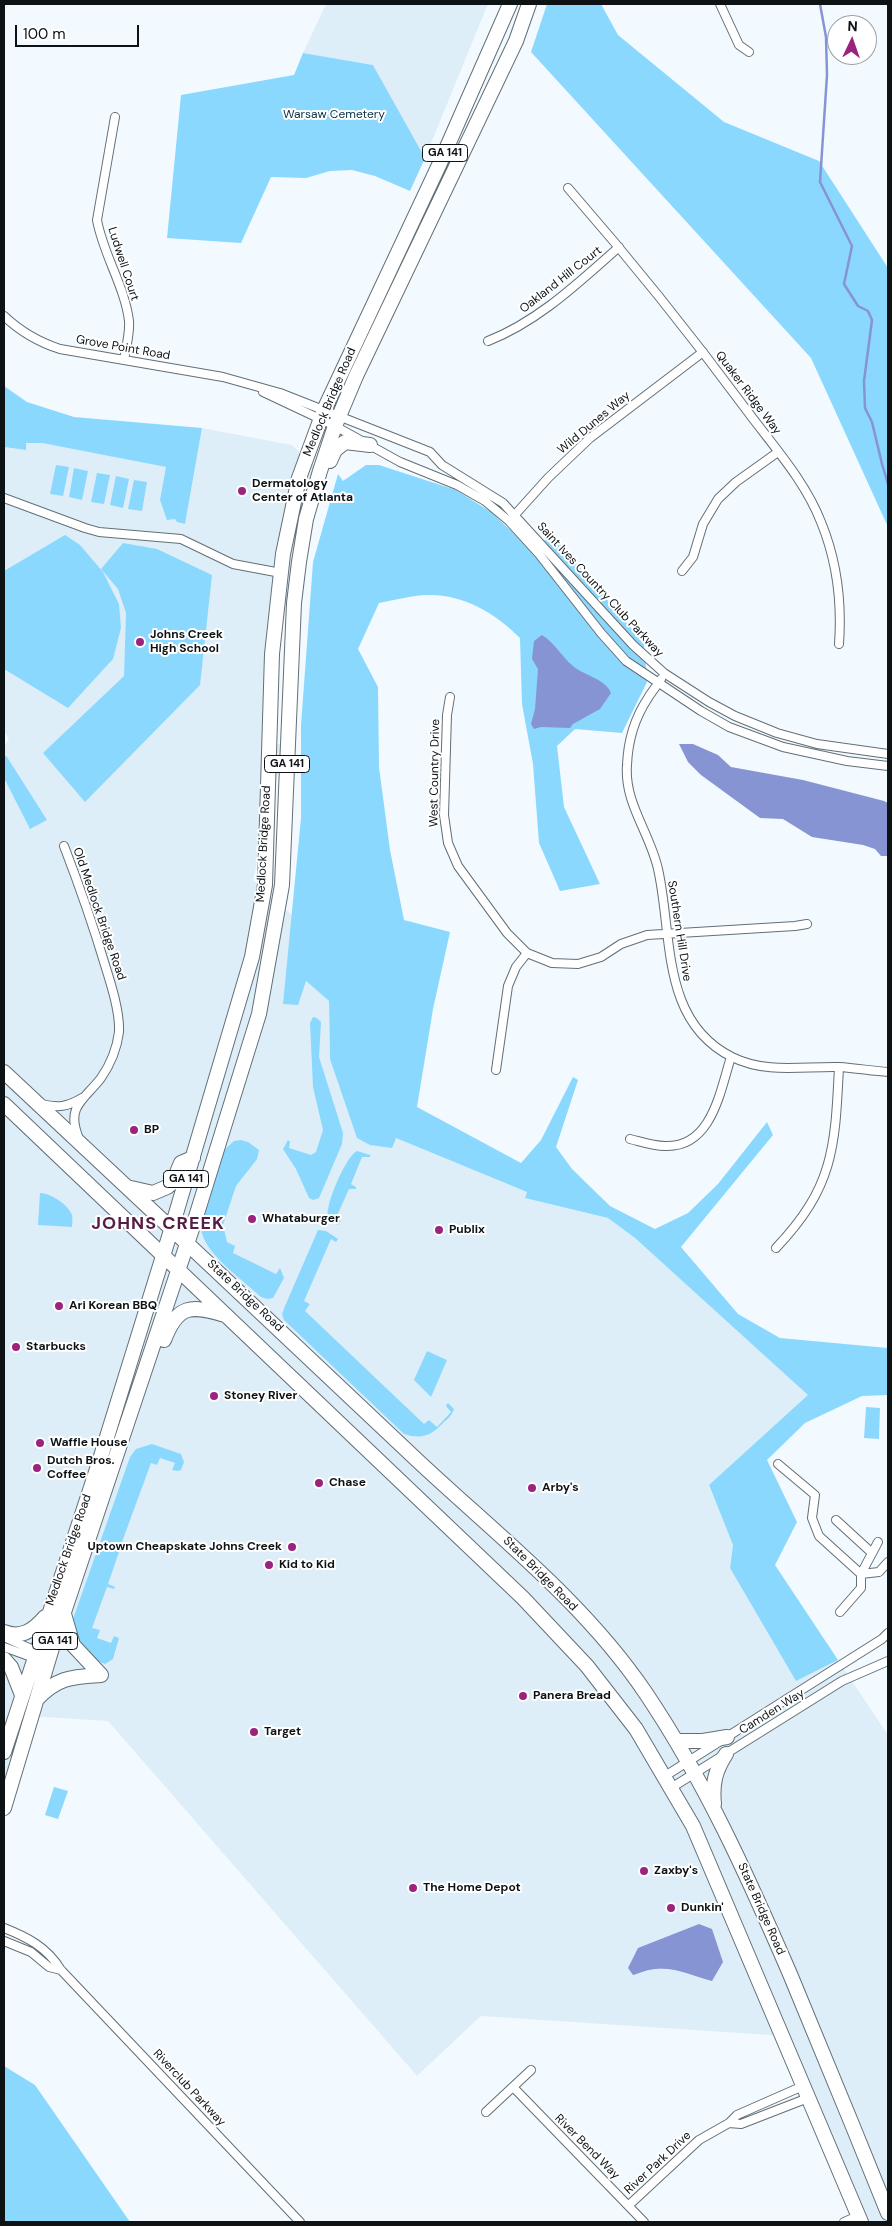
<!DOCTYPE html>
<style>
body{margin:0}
#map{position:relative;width:892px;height:2226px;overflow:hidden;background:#f2faff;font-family:"DM Sans",sans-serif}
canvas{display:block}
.frame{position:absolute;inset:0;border:5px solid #0d1215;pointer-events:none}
.north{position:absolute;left:827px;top:15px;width:50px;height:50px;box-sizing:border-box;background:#fff;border:1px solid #9ea0a1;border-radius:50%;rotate:3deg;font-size:14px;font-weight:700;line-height:20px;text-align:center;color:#0d1215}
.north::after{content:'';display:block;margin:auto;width:18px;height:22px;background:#9b237d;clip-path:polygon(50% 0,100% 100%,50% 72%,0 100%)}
.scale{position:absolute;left:15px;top:25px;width:124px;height:22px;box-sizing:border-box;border:2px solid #0d1215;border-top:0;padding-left:6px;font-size:15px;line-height:18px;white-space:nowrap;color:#0d1215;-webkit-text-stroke:4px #fff;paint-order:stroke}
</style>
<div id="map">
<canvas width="892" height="2226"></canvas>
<div class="frame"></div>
<div class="north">N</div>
<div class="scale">100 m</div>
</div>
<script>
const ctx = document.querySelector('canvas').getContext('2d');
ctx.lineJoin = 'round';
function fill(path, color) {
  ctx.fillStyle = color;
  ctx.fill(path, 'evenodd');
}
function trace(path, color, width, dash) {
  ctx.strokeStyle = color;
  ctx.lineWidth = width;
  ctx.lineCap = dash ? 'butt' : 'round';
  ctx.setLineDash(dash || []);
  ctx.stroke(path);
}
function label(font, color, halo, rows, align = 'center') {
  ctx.font = font + ' "DM Sans",sans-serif';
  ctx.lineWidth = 4;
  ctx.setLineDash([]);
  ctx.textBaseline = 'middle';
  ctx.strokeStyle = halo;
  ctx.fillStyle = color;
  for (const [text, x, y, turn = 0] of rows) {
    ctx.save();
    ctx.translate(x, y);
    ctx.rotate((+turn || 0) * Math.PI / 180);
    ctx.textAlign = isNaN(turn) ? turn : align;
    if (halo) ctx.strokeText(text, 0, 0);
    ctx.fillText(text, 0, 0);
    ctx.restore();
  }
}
fill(new Path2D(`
 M326,4H488L425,158L373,65L303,53Z
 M202,428L292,445L318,469L295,538L293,572L282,569L268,746L285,743L253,880L293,916L284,1004L306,981L329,1001L330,1059L396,1138L527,1192L525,1198L608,1218L635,1238L809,1395L709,1486L733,1545L730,1568L797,1680L838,1660L888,1735V2222H864L785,2036L481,2016L417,2076L108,1721L27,1716L4,1805V778L30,828L47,820L4,755V746L9,739L4,731V447L25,450L26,443H42L167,467L175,519L185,524Z`), '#deeef8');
fill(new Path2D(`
 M547,4H601L618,35L724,122L819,161L888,268V527L811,358L531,52Z
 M303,53L373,65L425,158L410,191L375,176L352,170L330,171L306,178L271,177L241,243L167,238L181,95L294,75Z
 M4,386L27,402L74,417L202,428L185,524L177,522L175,519L167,520L160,500L166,467L42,443H26V450L4,447Z
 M56,465L69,467L63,496L50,494Z
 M366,465H379L456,490L491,512L524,543L556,539L644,643L647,682L622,733L575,729L557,746L564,807L600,884L560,891L539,843L533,764L522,704L520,638C495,613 465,595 429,595C413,595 395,600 379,603L358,649L378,687L379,767L390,850L404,920L450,932L433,1009L417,1107L521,1163L541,1140L573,1077L578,1080L556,1147L572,1169L610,1206L655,1229L688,1213L718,1184L767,1122L773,1135L681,1247L738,1314L780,1338L888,1348V1395L862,1396L805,1423L767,1460L797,1522L775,1565L838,1660L796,1681L730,1568L733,1545L709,1485L808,1395L635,1238L608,1218L525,1198L527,1192L396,1138L392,1148L370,1145L357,1138L330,1059L329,1001L306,981L298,1005L283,1004L301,818V725L313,562L338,474L343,481Z
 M74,468L88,471L82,500L69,497Z
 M97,473L110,475L104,504L91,502Z
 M116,476L129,479L123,508L110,505Z
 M134,480L147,482L142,511L128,509Z
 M65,535L80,545L103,572L119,604L121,628L113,659L68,708L4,669V571Z
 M123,543L157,549L212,575L200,685L85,802L43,753L124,676L126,613L118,589L101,569Z
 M4,755L7,757L47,820L30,829L4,778Z
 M313,1017L317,1018L321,1022L319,1057L343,1133L342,1144L319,1198L313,1200L309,1198L296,1169L283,1149L288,1140L290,1142L289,1148L311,1155L316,1152L323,1130L313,1087L310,1023Z
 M241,1140L248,1142L259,1150L257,1159L236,1186L223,1225L227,1242L235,1246L233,1253L276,1274L280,1268L284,1278L273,1298L267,1299L261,1297C243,1280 203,1253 201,1228L224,1150L234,1141Z
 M357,1151L370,1155V1157H362L351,1184L356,1187V1189H349L336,1218L341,1221L338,1225L328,1218C324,1207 346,1156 357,1151Z
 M40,1193C50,1193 68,1204 72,1215C73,1218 72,1224 72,1227L38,1225Z
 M318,1230L326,1231L338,1239L336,1242L331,1239L304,1301L310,1304L305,1311L424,1424L429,1420L437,1427L451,1412L446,1406L447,1404L448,1403L454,1409C452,1415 449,1418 444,1422C432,1435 422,1440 404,1434L284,1320L282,1314L285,1306Z
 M427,1351L447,1360L431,1397L414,1380Z
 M866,1407L880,1408L879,1439L864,1438Z
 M152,1444L181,1454L184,1462L181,1470L178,1471L172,1470L175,1463L160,1458L157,1465L151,1463L122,1542L130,1545L128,1548L121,1546L108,1584L115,1587L114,1589L107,1587L92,1628L100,1630L97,1638L111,1643L114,1636L119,1638L113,1659L105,1664L97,1661L75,1641L73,1619L130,1457L136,1449Z
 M54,1787L68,1791L58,1819L45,1815Z
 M4,2066L35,2085L130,2222H4Z`), '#8bd8fe');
fill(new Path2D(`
 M542,635C555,643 562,657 573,666C583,675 606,679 611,693L600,709L573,724L570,728L541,727L534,729L531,724L535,709L538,669L532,659L534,641Z
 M679,744H693L718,755L731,767L803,780L884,801L888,803V856H881L875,849L863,845L812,837L783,819L760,818L701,775L688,762Z
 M699,1924L712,1929L723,1962L712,1981C693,1976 676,1967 656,1969C649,1969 640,1973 633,1975L628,1968L638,1948Z`), '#8794d4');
trace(new Path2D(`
 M820,4L826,37L827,75L820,182L852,246L844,284L858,306L868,311L872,320L864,381L865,408L872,422L882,464L888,484`), '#8794d4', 2.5);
const street = new Path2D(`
 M720,4L739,45L749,52
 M115,117L97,220C103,254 125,287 129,321C130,334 126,347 124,360
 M568,188C631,260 691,335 748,412C774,447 805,481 821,522C837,561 842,602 839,644
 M4,316C21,332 38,342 60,349L223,377L280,393L430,452L442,465L503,503L633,645L664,673L709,702L735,716L777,733L817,744L888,754
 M488,341C539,321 579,282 619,247
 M263,392L335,426L400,462L457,485L485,501L509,521L539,554L601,633L626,661L701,711L729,727L783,747L847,761L888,766
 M4,498L85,528L99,532L181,539L233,564L281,573
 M512,518L548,478L590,438L703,352
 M682,571L693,557L703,524L718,499L736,482L778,452
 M661,679C657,686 652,691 648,698C634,719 628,740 627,765C624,803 650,833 658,869C673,935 660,1021 732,1057C766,1074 803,1066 839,1067C856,1068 872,1071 888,1072
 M450,697L447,715L444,815L448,843L458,866L507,933L527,953L552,963L578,964L601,957L621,944L647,935L795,926L807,924
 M64,846C79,885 93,925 105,965C111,984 120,1012 119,1032C117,1048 110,1065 101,1078C85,1099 66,1106 78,1136
 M496,1070L508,986L516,967L527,953
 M41,1104C58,1108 67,1107 82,1098
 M630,1139C642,1142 653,1146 665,1146C712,1148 720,1091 731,1057
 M776,1248C834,1187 835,1147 839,1067
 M778,1464L815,1495L812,1518L819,1536L861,1574L879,1572L888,1562
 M836,1520L872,1553
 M840,1612L861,1588V1574L878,1542
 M4,1637L38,1652
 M4,1647L37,1659
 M665,1776L882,1639L888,1633
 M671,1788L842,1681L888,1661
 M4,1928C27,1937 47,1947 61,1970L300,2222
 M4,1941L31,1952L49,1967L61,1970
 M513,2087L644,2222
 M486,2112L531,2070
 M729,2123L741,2124L808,2098
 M629,2205L699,2140L729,2123L737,2115L803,2086
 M844,2222L858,2216`);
const highway = new Path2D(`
 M330,461L335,450L345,442L370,445
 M4,1072C143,1201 280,1331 418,1461C497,1535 584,1602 645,1692C705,1781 748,1877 790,1974C823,2054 856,2133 888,2213
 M4,1104L523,1598L587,1666L636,1729L693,1826L861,2222
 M131,1188L153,1193L167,1187L173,1182L181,1163L193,1158
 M164,1340C178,1304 191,1305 225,1315
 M64,1614L73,1645L101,1675
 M4,1632C21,1639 34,1630 45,1617
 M4,1659L11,1667L22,1695
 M37,1699C58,1677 72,1677 101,1675
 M677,1741H703L727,1737
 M4,1752L98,1466L172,1227L252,957L265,885L272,654L283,554L299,478L324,410L440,163L510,4
 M714,1804C712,1784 715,1771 726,1754
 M4,1808L52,1648L195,1220L259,1014L282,885L294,603L299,562L306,519L320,471L335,426L356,376L516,41L529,4`);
trace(street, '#626f76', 10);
trace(highway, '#626f76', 16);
trace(street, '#fff', 8);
trace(highway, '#fff', 14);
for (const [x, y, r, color] of [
 [242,491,5,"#9b237d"],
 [140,642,5,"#9b237d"],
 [134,1130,5,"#9b237d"],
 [252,1219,5,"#9b237d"],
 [439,1230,5,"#9b237d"],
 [59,1306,5,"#9b237d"],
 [16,1347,5,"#9b237d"],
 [214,1396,5,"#9b237d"],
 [40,1443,5,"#9b237d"],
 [37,1468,5,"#9b237d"],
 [319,1483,5,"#9b237d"],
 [532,1488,5,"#9b237d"],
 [292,1547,5,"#9b237d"],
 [269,1565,5,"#9b237d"],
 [523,1696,5,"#9b237d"],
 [254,1732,5,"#9b237d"],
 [644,1871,5,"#9b237d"],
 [413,1888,5,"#9b237d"],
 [671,1908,5,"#9b237d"]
]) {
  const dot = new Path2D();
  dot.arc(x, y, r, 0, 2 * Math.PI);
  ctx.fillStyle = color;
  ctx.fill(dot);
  trace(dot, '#fff', 2);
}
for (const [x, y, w] of [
 [445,153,45],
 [287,764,45],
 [186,1179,45],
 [55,1641,45]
]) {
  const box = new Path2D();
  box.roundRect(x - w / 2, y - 8.5, w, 17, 4);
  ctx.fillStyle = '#fff';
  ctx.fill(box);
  trace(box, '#0d1215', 1);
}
label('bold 11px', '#0d1215', null, [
 ["GA 141",445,153],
 ["GA 141",287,764],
 ["GA 141",186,1179],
 ["GA 141",55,1641]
]);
label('12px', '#0a3040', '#fff', [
 ["Warsaw Cemetery",334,115]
]);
label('12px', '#0d1215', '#fff', [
 ["Ludwell Court",123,264,72],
 ["Oakland Hill Court",561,280,-38],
 ["Grove Point Road",123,348,10],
 ["Quaker Ridge Way",748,393,53],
 ["Medlock Bridge Road",330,402,-67],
 ["Wild Dunes Way",594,423,-40],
 ["Saint Ives Country Club Parkway",600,590,47],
 ["West Country Drive",435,773,-89],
 ["Medlock Bridge Road",264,844,-87],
 ["Old Medlock Bridge Road",99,914,71],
 ["Southern Hill Drive",679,931,81],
 ["State Bridge Road",245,1296,43],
 ["Medlock Bridge Road",69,1550,-71],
 ["State Bridge Road",540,1574,45],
 ["Camden Way",772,1712,-32],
 ["State Bridge Road",761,1909,66],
 ["Riverclub Parkway",189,2088,47],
 ["River Bend Way",587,2147,45],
 ["River Park Drive",658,2163,-43]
]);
label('bold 12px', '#0d1215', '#fff', [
 ["Dermatology",252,484],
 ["Center of Atlanta",252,498],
 ["Johns Creek",150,635],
 ["High School",150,649],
 ["BP",144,1130],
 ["Whataburger",262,1219],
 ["Publix",449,1230],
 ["Ari Korean BBQ",69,1306],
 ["Starbucks",26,1347],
 ["Stoney River",224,1396],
 ["Waffle House",50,1443],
 ["Dutch Bros.",47,1461],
 ["Coffee",47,1475],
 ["Chase",329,1483],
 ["Arby's",542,1488],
 ["Uptown Cheapskate Johns Creek",282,1547,"right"],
 ["Kid to Kid",279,1565],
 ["Panera Bread",533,1696],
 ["Target",264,1732],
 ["Zaxby's",654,1871],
 ["The Home Depot",423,1888],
 ["Dunkin'",681,1908]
], 'left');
ctx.letterSpacing = '1px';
label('bold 18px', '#551c45', '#fff', [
 ["JOHNS CREEK",158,1224]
]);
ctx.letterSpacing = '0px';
</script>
